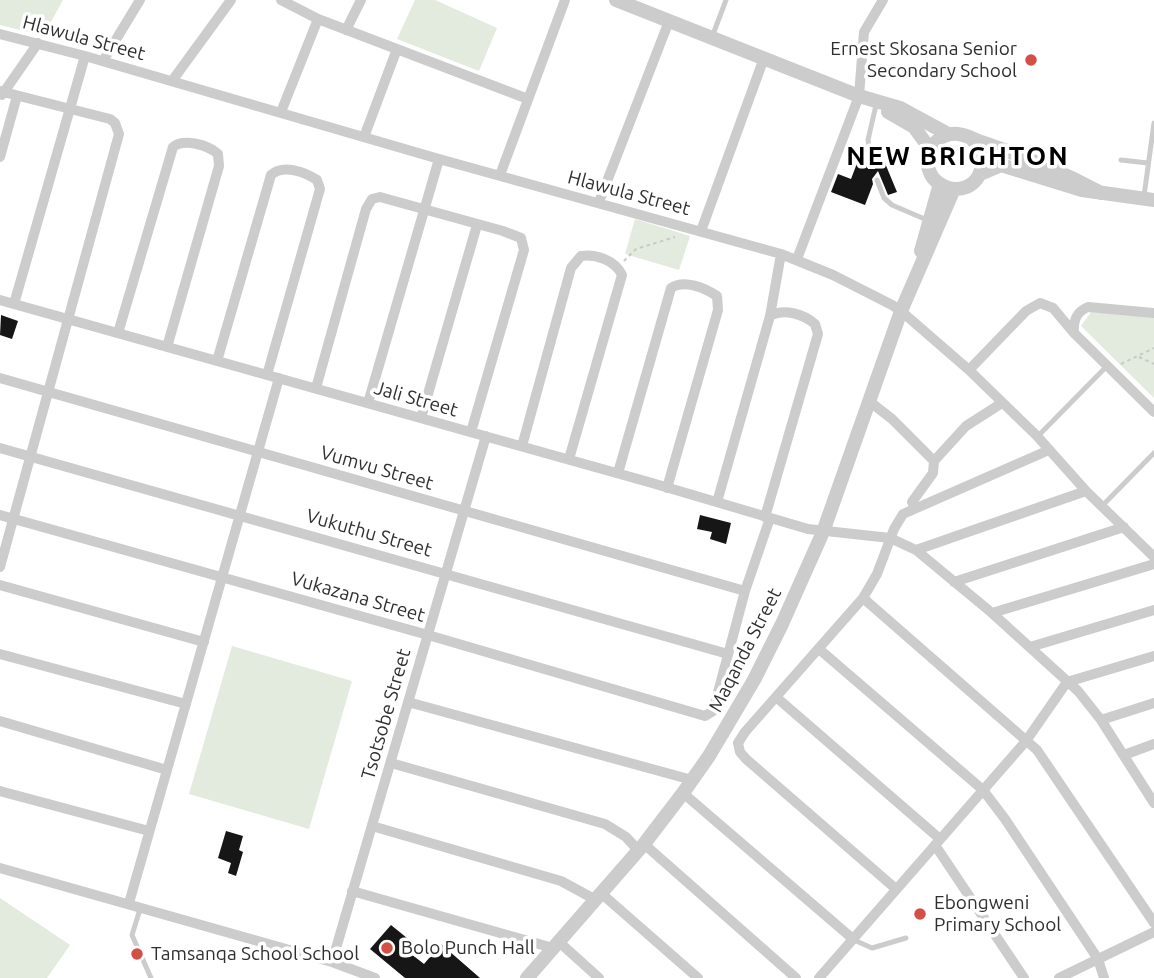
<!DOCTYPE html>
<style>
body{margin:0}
canvas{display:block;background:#fff}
</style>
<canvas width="1154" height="978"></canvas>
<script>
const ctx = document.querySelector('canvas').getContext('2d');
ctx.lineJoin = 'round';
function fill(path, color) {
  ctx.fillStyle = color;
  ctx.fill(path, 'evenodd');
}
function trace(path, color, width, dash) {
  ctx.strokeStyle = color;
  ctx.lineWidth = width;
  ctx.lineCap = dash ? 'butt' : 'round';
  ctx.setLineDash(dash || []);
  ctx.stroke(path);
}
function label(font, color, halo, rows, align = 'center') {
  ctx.font = font + ' Ubuntu,sans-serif';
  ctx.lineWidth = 7;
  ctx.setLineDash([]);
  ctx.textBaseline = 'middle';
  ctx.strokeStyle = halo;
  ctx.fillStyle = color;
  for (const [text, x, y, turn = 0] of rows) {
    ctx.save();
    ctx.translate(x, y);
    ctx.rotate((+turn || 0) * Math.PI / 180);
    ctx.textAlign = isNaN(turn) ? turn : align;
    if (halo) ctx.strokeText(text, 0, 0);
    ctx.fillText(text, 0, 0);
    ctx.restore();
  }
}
fill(new Path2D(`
 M0,0H63L43,36L0,25Z
 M415,0H435L497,28L479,71L397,39Z
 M635,219L690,236L679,270L625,254Z
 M1091,312L1154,317V398L1081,326Z
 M232,646L352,681L309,829L189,794Z
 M0,898L70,945L47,978H0Z`), '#e3eade');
fill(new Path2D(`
 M880,151L897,192L888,195L878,171L872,179L873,184L865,205L831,192L838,174L851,179L859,158H865L868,169H875V153Z
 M1,315L18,321L12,339L0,335Z
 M700,515L731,523L726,544L710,539L712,532L697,529Z
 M226,831L243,836L239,850L243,852L236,876L228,873L231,863L218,858Z
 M391,925L407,938L401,946L424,964L441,944L480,978H405L370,949Z`), '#161616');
trace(new Path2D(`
 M624,261L636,249L675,237
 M1139,357L1154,364
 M1121,364L1154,348`), '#c9c9c9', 2, [3.5, 3.5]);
trace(new Path2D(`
 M712,37L726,0
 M1121,160L1148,163
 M871,165L868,140L876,105
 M877,180L884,198L892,205L927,220
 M1144,196L1154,123
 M1038,436L1107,366
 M1103,505L1154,453
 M141,906L132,935L151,978
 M854,940L872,948L906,938`), '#ccc', 5);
trace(new Path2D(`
 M281,0L318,19L528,99
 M346,30L361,0
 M0,34L85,56L439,159L781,254L833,275L892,305L901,311L969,370L1037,436L1086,491L1154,557
 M103,61L140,0
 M172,81L231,0
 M0,91L110,119L115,123L119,134L0,567
 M2,95L38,43
 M281,112L318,19
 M364,137L397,49
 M0,157L17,96
 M500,175L565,0
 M599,202L669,21
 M701,231L764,58
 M797,259L859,96L864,32L883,0
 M0,300L652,483L808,529L890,538L916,550L992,613L1078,691L1101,720L1154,803
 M14,304L85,56
 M118,333L173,147C184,138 208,145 218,154L219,166L167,347
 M1074,333C1073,321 1076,312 1088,307L1154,313
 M217,361L271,175C283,164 305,172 317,180L320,189L267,375
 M969,370L1026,311L1040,303L1053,308L1074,333L1154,412
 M0,378L745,591
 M316,388L366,209L372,199L380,197L503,231L521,238L524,250L471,432
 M869,401L892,419L934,461L933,473L912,502L914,507
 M368,403L439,159
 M421,418L477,225
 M522,446L571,268L581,256C596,254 615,260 622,275L569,459
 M0,448L728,654
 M934,461L966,426L1002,403
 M618,473L671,288C684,279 705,288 717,296L718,310L667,488
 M717,502L770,316L781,254
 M0,515L428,635L705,716L713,711L745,591L770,518
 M765,517L818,334L815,324C803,314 784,308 770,316
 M916,550L1086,491
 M954,582L1124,527
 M0,585L204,642
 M863,598L1037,750L1154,923
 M992,613L1154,564
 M1030,647L1154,610
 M819,649L983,790L1005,819L1098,959L1104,978
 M0,654L186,704
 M776,697L940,839
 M408,702L692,780
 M1101,720L1154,703
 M0,721L167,770
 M1124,755L1154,744
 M391,763L605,824L626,837L638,850
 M0,791L149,831
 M683,793L853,939
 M372,826L561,881L596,900
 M644,844L796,978
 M935,845L1024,978
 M0,868L332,962L375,978
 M896,889L746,759L740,752L738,743L745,732L863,598L877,574L894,529L903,514L1049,450
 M352,891L553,948
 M602,894L698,978
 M129,903L279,378
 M559,942L599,978
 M332,962L486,436
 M819,978L1026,741L1067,682L1154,656
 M1059,978L1154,932`), '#ccc', 10);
trace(new Path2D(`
 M616,0L859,96L900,108L948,134
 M888,112L914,127L930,149
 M971,138C995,160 977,198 946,187C915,176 927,131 958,134C967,135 975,140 984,143C1024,156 1064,173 1101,193
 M980,174L1001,165L1082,190L1154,200
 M921,251L940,184
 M527,978L644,844L683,793L709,756L754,680L782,624L823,532L901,311L954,189`), '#ccc', 14);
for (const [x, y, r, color] of [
 [1031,60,7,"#d25045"],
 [920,914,7,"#d25045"],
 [387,948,7,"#d25045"],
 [137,954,7,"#d25045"]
]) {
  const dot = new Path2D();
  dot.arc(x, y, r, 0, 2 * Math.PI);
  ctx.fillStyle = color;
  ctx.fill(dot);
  trace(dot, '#fff', 2.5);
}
label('19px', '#2f2f2f', '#fff', [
 ["Hlawula Street",84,38,15],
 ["Hlawula Street",629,193,15],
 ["Jali Street",416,399,16],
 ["Vumvu Street",377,468,16],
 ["Vukuthu Street",369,533,16],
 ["Vukazana Street",358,597,16],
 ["Maqanda Street",745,650,-63],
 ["Tsotsobe Street",386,714,-74]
]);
label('19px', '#2f2f2f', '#fff', [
 ["Ernest Skosana Senior",1017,49,"right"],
 ["Secondary School",1017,71,"right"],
 ["Ebongweni",934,903],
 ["Primary School",934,925],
 ["Bolo Punch Hall",401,948],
 ["Tamsanqa School School",151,954]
], 'left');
ctx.letterSpacing = '2px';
label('bold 26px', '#000', '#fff', [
 ["NEW BRIGHTON",958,156]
]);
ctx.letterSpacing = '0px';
</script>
